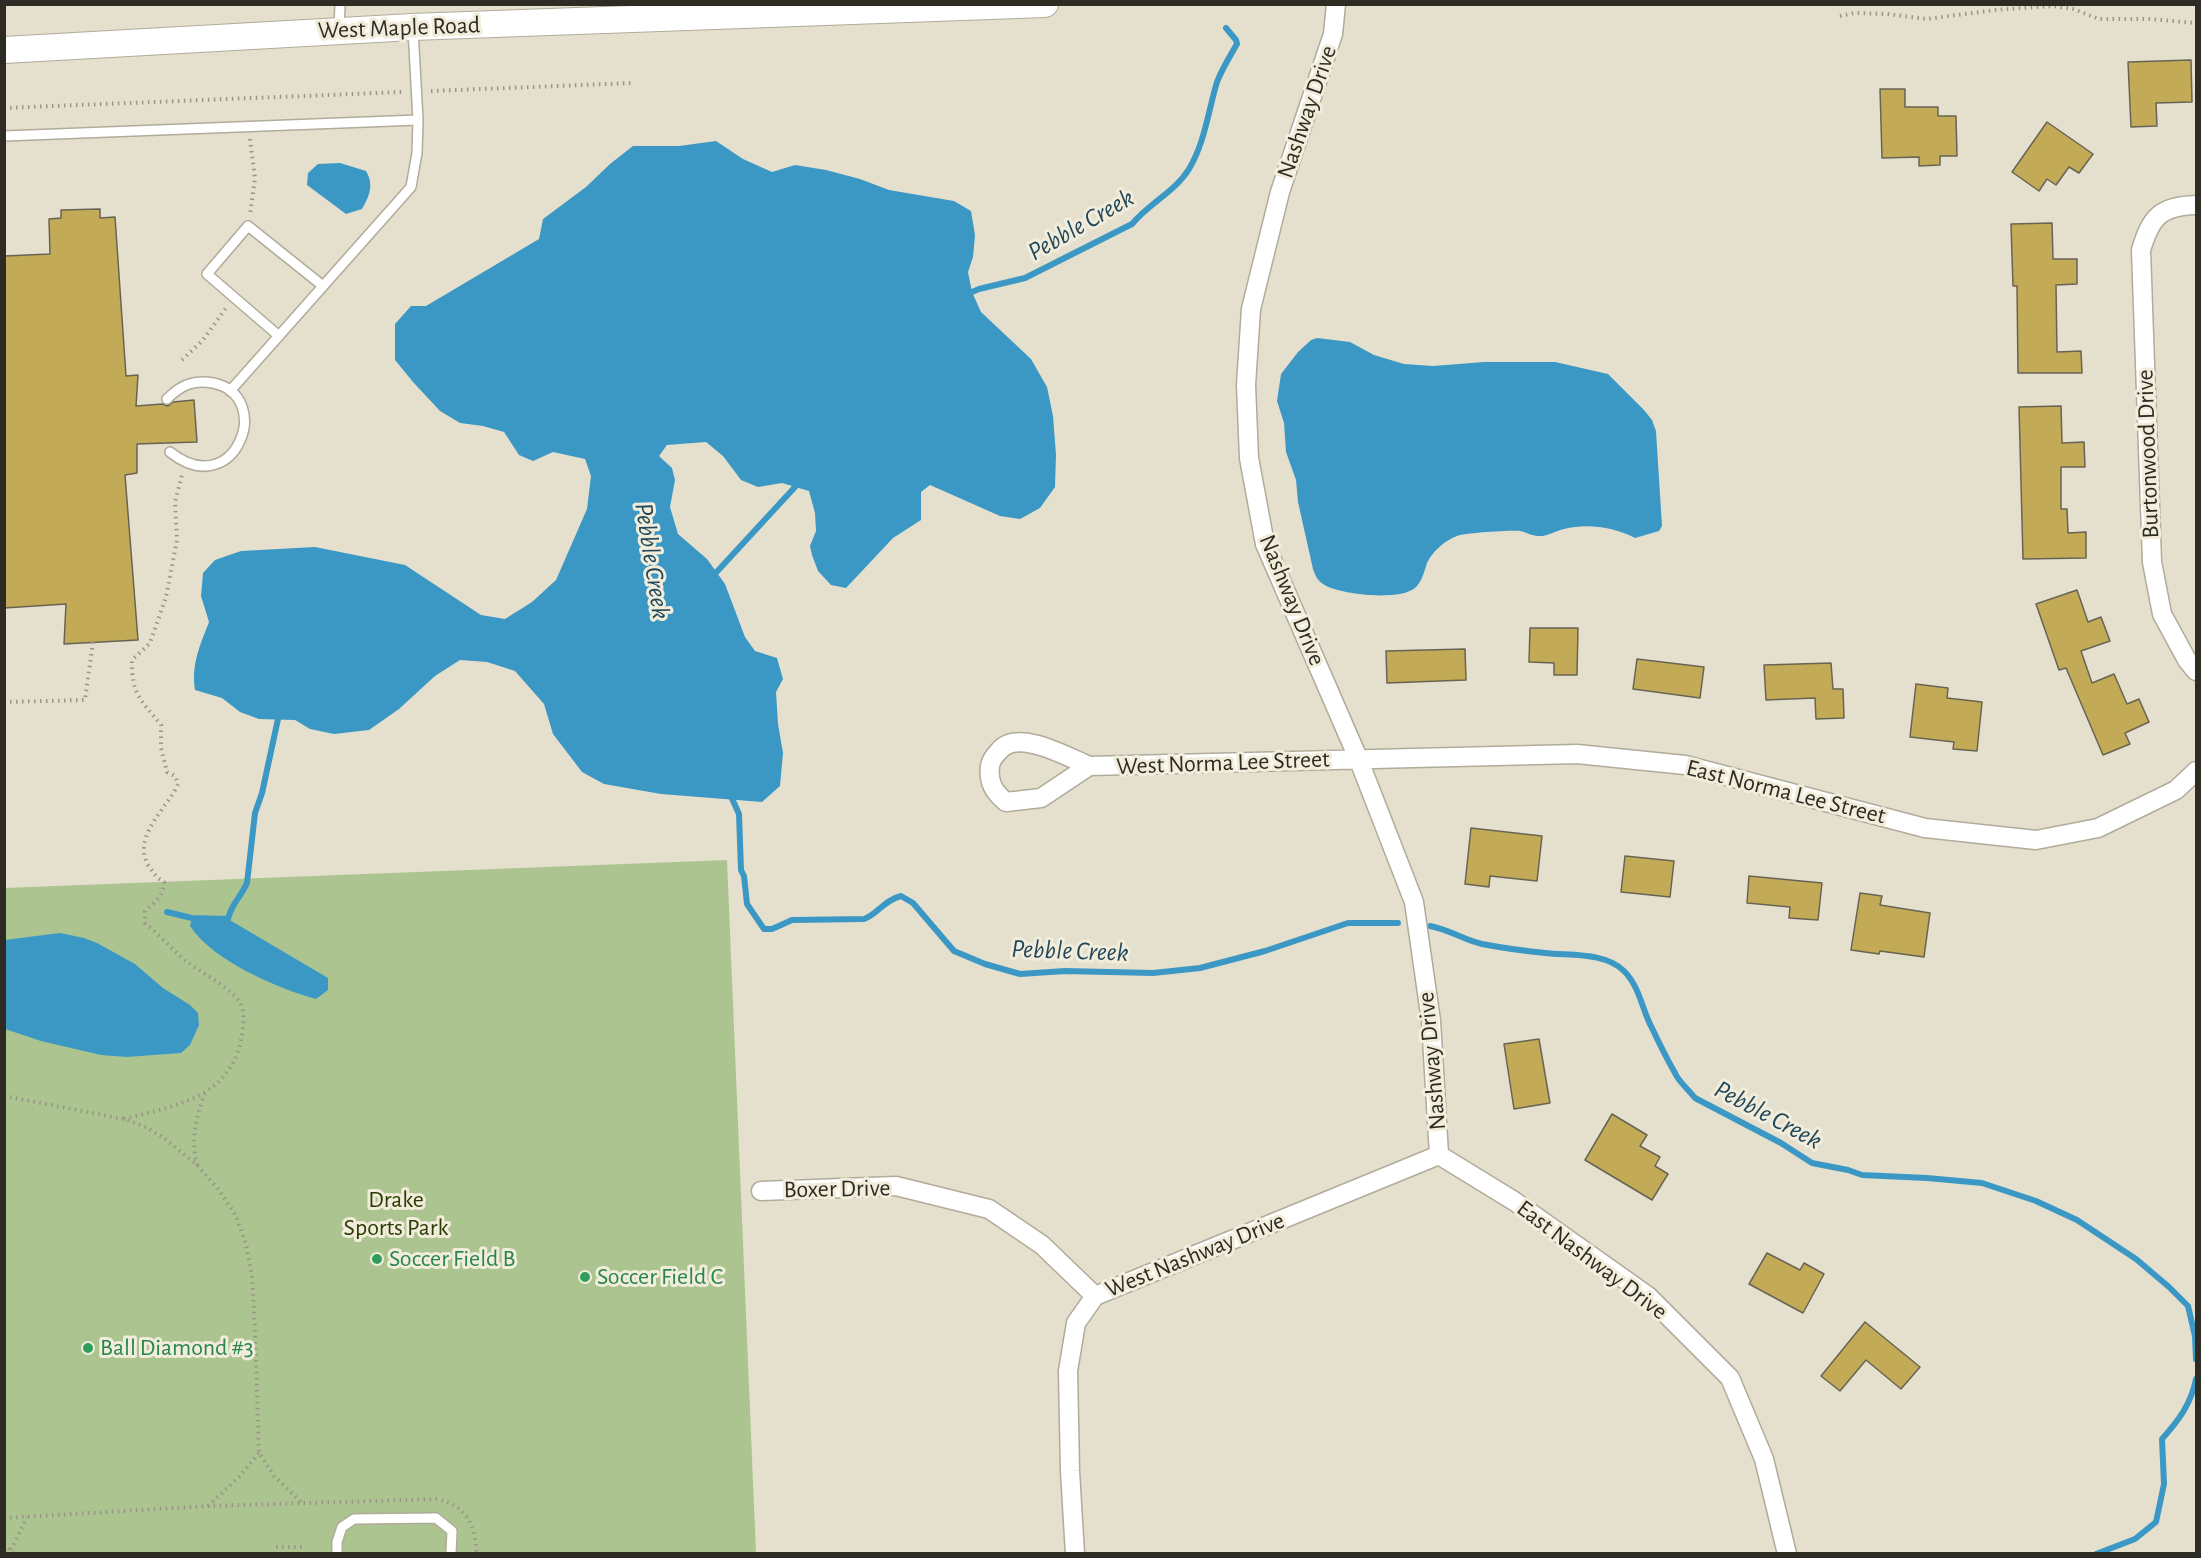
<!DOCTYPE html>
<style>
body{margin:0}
#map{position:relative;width:2201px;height:1558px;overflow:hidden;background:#e5e0ce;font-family:"Alegreya Sans",sans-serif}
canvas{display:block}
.frame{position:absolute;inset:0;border:6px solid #2d2b24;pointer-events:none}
</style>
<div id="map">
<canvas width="2201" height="1558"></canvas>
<div class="frame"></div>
</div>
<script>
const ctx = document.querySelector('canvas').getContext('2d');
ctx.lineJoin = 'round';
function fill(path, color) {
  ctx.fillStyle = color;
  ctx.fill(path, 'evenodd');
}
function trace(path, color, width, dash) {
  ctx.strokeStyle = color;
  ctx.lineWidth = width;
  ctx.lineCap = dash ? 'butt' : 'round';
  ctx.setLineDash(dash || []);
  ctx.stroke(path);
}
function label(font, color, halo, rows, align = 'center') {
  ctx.font = font + ' "Alegreya Sans",sans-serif';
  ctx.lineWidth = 6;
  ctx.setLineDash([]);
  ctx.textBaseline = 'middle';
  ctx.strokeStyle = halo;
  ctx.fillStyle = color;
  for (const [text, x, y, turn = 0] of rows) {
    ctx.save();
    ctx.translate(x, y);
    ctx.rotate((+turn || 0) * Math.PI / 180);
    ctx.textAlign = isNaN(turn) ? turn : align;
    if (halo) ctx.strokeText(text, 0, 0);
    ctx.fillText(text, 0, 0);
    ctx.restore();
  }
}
fill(new Path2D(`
 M727,860L756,1553H5L4,888Z`), '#acc490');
fill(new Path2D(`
 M716,141L743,159L772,172L795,165L826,170L860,179L889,190L954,201L971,211L975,235L973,257L968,272L972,292L981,312L1031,359L1047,387L1053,416L1056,455L1055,487L1040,508L1020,519L1000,516L930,485L921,492V520L893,538L846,588L831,585L818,571L812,555L810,546L816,531L815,513L809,491L782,483L758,487L741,480L723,456L706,442L667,445L659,456L672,468L675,480L670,507L678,534L707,559L725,584L745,637L755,651L777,658L783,679L776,692L778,724L783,753L780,786L762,802L661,794L604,784L582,772L553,734L544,704L515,671L487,662L460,660L435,676L399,709L369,730L334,734L310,729L295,720L259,719L240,712L222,698L195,690C191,665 200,645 209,622L201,596L203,573L215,560L241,551L315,547L405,565L481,615L505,619L532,602L556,580L587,509L591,476L585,459L553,452L533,461L519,455L504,432L483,426L460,423L440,411L413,382L395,360V324L411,306H426L539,239L543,219L586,187L610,164L633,146H679Z
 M340,163L366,171C374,185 370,195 362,209L346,214L307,185L308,173L318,164Z
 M1317,338L1350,342L1374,355L1404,364L1433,366L1484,362H1555L1608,374L1644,410L1652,420L1656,431L1662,526L1659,531L1635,538C1614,527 1587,523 1564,529C1555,531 1547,537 1538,536C1532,536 1526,532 1520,531C1511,530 1464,533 1457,536C1444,541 1433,551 1427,563C1424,572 1422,582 1415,588C1400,601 1339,595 1323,584C1317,580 1315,575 1313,569L1298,502L1296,480L1286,452L1284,423L1277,401L1281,374L1298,352L1311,340Z
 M192,918L228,919L328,978V990L316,999C277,988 213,961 190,926Z
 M60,933L84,938L97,943L135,964L163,988L190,1005L198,1013L199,1025L194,1036L190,1045L181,1053L127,1057L101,1055L41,1041L5,1029V940Z`), '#3b98c5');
trace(new Path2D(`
 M965,295L979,289L1025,278L1132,224C1149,203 1175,192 1189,169C1205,142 1208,112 1217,82C1222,69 1230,56 1237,44L1236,40L1226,28
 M712,577L795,487L797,482
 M730,794L739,814L741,870L744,876L747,904L764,929H772L792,920L864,919C878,914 884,900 901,896L913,903L954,951L985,964L1020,974L1065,971L1153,973L1200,968L1265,951L1348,923H1398
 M167,912L192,918L228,919C231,904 241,897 247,883L255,813L262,793L278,719
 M1430,926C1448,929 1464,940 1482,944C1503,948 1525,951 1545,953C1570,956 1605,952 1624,971C1640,987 1642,1010 1652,1028C1659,1043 1667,1059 1675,1073C1678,1081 1689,1090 1695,1098L1781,1143L1812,1163L1848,1170L1862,1175L1927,1178L1982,1183L2036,1201L2077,1220L2136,1259L2169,1287L2188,1306L2195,1336L2196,1359
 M2096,1554L2135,1539L2156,1522L2164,1484L2162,1439C2179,1420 2191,1404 2196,1379`), '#3b98c5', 6);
const building = new Path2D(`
 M2191,60L2192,102L2156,103L2157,126L2131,127L2128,62Z
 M1880,89H1905V107H1938V116H1956L1957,156H1940V165L1919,166V157L1882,158Z
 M2047,122L2093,154L2079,173L2069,167L2056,185L2047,179L2039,191L2012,172Z
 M100,209V218L115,217L126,376L138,375L136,406L162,404L168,406L173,402L194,400L197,442L137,444V473L125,475L138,640L64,644L66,604L4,608V256L50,254L49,219L61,218V210Z
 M2052,223L2053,259H2077V284L2056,285L2057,352L2081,351L2082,373H2018L2017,286H2013L2011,224Z
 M2061,406L2062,443L2084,442L2085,467H2061V509H2067L2068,533L2086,532V558L2023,559L2019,407Z
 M2077,590L2088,622L2101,617L2110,641L2081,651L2092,683L2114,674L2127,704L2139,699L2149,722L2125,733L2130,744L2103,755L2066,668L2059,670L2036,604Z
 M1530,628H1578L1577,675H1554V663L1529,662Z
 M1465,649L1466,680L1387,683L1386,651Z
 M1637,659L1704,667L1700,698L1633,689Z
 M1831,663L1833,689H1843L1844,718L1816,719L1815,698L1766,700L1764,665Z
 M1916,684L1948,688L1947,698L1982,702L1977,751L1953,749L1954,742L1910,737Z
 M1471,828L1542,836L1537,881L1490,876L1489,887L1465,884Z
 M1625,856L1674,861L1670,897L1621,892Z
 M1749,876L1822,883L1818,920L1789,918L1790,907L1747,903Z
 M1860,893L1882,896L1880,905L1930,913L1924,957L1880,951L1879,954L1851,950Z
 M1539,1039L1550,1103L1514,1109L1504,1044Z
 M1612,1114L1647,1135L1640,1146L1660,1157L1655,1166L1668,1174L1652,1200L1585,1160Z
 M1767,1253L1800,1270L1804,1263L1824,1274L1803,1313L1749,1284Z
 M1865,1322L1920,1367L1901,1389L1866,1360L1840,1391L1821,1376Z`);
fill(building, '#c3aa56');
trace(building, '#686454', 1.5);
const lane = new Path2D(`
 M339,30L340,4
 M4,136L418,120L413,29
 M279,336L207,274L248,226L323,286
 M230,391L411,187L417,153L418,120
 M167,399C180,386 193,379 213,383C276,396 235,504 170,452
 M337,1554V1542L342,1527L354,1519L436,1518L452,1531L451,1554`);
const street = new Path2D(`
 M1336,4L1333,34L1280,192L1251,309L1246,385L1249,458L1265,544L1358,758L1414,902L1431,1021L1439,1155
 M2196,205C2160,206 2151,217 2141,250L2152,562L2162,614L2187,660L2196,671
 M1089,766L1041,798L1006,802C994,792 988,783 990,766C991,760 994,756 999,751C1017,728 1068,757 1089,766L1577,754L1685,765L1925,828L2036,840L2098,828L2176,790L2196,771
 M1439,1155L1514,1201L1648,1296L1730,1378L1764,1459L1787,1554
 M761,1191L896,1186L989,1209L1042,1245L1095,1296
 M1075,1554L1070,1471L1068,1371L1076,1323L1095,1296L1439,1155`);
const secondary = new Path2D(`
 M4,50L412,27L1045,4`);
trace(lane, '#b0ab9a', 12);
trace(street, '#b0ab9a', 21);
trace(secondary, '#b0ab9a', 28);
trace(new Path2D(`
 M1840,16L1854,13L1887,14L1927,19L1995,10L2052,6L2073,9L2099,19H2149L2196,23
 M431,91L633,83
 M4,108L402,92
 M250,139L255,178L250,215
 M182,360L203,340L226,308
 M4,702L85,700L93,642
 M4,1096L124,1119L146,1127L164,1138L197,1165L218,1189L236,1216L246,1244L252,1276L255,1329L259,1453L274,1476L302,1503
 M124,1119C173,1106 229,1099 241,1040C243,1029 246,1013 240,1003C231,987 201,973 186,961C172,949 159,935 145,923V911C155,902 164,896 164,882C156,878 153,872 148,865C132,835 168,808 178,784L175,776L167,772L161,748V725C141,700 131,694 132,660L150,643L166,597L177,540L175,502L182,475
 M197,1165C191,1139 195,1118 205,1094
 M208,1506L240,1476L259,1453
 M4,1518L208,1506L438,1499C469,1508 474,1524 477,1554
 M4,1544L14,1554
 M276,1547H302
 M11,1550L27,1517`), '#999587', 4, [1.5, 4.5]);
trace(lane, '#fff', 9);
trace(street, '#fff', 18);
trace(secondary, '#fff', 26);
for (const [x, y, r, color] of [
 [377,1259,6,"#2e9e5b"],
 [585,1277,6,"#2e9e5b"],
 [88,1348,6,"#2e9e5b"]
]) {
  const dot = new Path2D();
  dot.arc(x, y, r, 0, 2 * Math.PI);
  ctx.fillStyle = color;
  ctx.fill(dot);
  trace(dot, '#f2eddb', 2);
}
label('24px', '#2d2b24', '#f2eddb', [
 ["West Maple Road",399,28,-2],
 ["Nashway Drive",1307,112,-71],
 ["Burtonwood Drive",2148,454,-92],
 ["Nashway Drive",1292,600,68],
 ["West Norma Lee Street",1223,763,-2],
 ["East Norma Lee Street",1786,792,14],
 ["Nashway Drive",1432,1061,-95],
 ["Boxer Drive",837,1189,-1],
 ["West Nashway Drive",1195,1255,-22],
 ["East Nashway Drive",1592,1260,37]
]);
label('24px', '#293d03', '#f2eddb', [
 ["Drake",396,1200],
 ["Sports Park",396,1228]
]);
label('24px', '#27864d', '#f2eddb', [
 ["Soccer Field B",389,1259],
 ["Soccer Field C",597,1277],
 ["Ball Diamond #3",100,1348]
], 'left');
label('italic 26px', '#21475b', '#f2eddb', [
 ["Pebble Creek",1081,225,-30],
 ["Pebble Creek",652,561,81],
 ["Pebble Creek",1070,951,2],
 ["Pebble Creek",1768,1115,28]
]);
</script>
